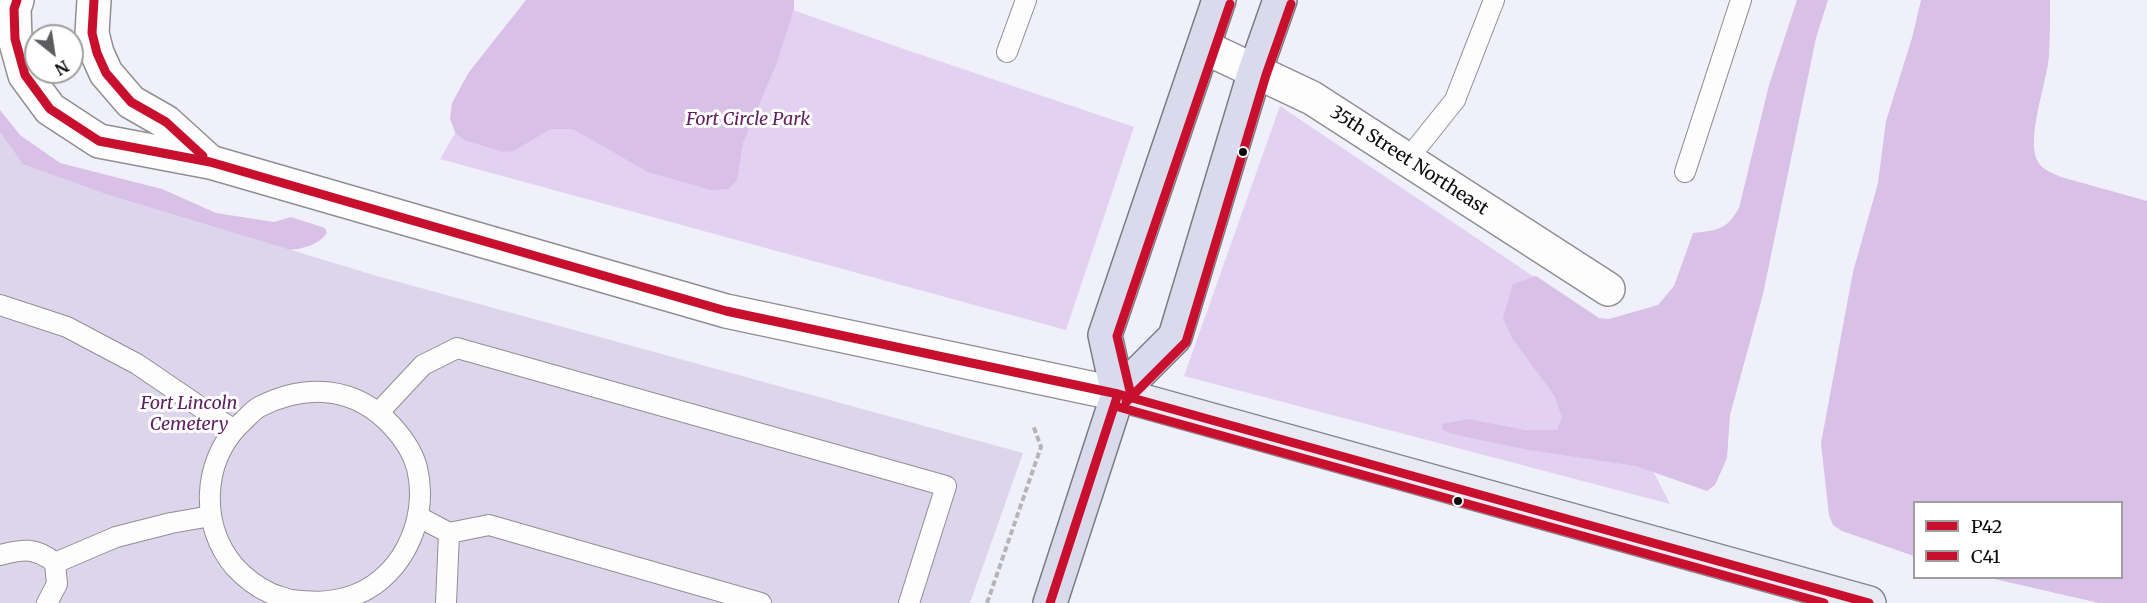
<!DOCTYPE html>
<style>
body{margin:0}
#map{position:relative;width:2147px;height:603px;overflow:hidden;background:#f0f0fa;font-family:Merriweather,serif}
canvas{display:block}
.legend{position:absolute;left:1913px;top:501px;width:210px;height:78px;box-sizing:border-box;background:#fff;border:2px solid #9e9e9e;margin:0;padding:8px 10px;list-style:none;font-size:18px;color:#0c0c0c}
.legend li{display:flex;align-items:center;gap:12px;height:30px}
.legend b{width:30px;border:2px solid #9e9e9e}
.north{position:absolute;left:24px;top:24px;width:60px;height:60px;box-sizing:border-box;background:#fff;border:2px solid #9e9e9e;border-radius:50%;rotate:150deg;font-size:16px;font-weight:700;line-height:24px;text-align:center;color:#0c0c0c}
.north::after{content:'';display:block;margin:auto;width:21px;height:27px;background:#5c5c5f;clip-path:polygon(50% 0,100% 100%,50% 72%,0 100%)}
</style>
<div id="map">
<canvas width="2147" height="603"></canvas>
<ul class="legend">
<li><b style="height:8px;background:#c8102e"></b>P42</li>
<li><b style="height:8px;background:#c8102e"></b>C41</li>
</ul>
<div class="north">N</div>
</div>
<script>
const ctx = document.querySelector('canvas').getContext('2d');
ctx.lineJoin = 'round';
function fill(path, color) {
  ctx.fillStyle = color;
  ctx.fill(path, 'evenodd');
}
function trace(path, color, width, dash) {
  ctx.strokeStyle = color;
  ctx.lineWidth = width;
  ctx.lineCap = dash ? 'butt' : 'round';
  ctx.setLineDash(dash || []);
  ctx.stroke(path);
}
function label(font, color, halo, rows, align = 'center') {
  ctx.font = font + ' Merriweather,serif';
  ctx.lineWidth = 6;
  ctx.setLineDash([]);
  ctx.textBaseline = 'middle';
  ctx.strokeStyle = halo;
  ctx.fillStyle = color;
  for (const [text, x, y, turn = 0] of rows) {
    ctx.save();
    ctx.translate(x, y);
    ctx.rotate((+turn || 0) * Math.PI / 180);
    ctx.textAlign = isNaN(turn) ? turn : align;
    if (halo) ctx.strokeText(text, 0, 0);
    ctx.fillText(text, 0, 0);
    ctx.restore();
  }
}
fill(new Path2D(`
 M533,0H765L895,46L1134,127L1066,330L440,159Z
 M1280,106L1564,297L1670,504L1184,376Z`), '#e2d1f0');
fill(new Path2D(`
 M526,0H794V9L777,62L743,143L737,180L728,189L711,190L648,172L573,129H550L514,151L503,152L464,140L455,132L450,119L452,103L469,72Z
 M1797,0H1828L1816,38L1763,294L1730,415L1727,458L1715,485L1707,491L1636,466L1529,450L1452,434L1443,430L1442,424L1469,419L1525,430H1557L1562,417L1554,395L1512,338L1503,318L1513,284L1536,276L1599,318L1609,319L1658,305L1674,286L1693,233C1717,230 1726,231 1739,208L1769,85Z
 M1921,0H2050C2050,19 2050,38 2049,56C2047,82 2025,140 2038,162C2043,170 2052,173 2061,177L2147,201V603H2099L1990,578H2122V502H1914V556L1842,531L1833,525L1829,515L1821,443L1853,272L1878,183L1886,121L1912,38Z
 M0,110L20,135L60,163L162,189L216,213L274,222L291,217L325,228L327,233C313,252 284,250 263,252L0,189Z`), '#d8c0e7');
fill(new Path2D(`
 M0,132L23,164L106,194L377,276L1023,453L970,603H0Z`), '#ddd5eb');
const service = new Path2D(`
 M1007,52L1026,0
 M1407,160L1455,100L1494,0
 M1685,172L1741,0
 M0,305L67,327L137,364L234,430
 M379,412L423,365L457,348L946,486L909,603
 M419,517L449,533L446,603
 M449,533L489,525L761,603
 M0,555C23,549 36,547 55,563L57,584L47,603
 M55,563L116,537L171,523L211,516
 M291,600C310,602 327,603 345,598C400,584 430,521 417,468C413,452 403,438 392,426C355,386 306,383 259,407C252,411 246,419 239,425C202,463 200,525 234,566C244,577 257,587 270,593C279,597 288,598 296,603`);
const minor = new Path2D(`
 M1204,47L1312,98L1608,289`);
const tertiary = new Path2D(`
 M17,0L14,9L15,39L25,75L50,109L99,141L210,162L726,311L1118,394
 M94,0L92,33L97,53L106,73L131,102L166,122L210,162`);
const secondary = new Path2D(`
 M1118,394L1869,603`);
const primary = new Path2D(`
 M1118,394L1105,335L1219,0
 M1050,603L1118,394L1175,337L1255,71L1280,0`);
trace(service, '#8f8f93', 22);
trace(minor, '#8f8f93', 36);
trace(tertiary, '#8f8f93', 36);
trace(secondary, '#85858a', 36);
trace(primary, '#7c7c80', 36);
trace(new Path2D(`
 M987,603L1041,447L1033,425`), '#b5b5b7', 4, [6, 3]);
trace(service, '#fdfdfe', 20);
trace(minor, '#fdfdfe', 33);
trace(tertiary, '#fdfdfe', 33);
trace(secondary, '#e9e9f4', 33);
trace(primary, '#d9daeb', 33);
trace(new Path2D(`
 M17,0L14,9L15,39L25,75L50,109L99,141L210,162L726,311L1118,394L1869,603
 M94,0L92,33L97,53L106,73L131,102L166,122L203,156
 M1050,603L1118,394`), '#c8102e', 9);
trace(new Path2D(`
 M1130,391L1117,336L1230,4
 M1126,402L1186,342L1266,75L1291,4
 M1115,406L1824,603`), '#c8102e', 9);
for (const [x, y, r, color] of [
 [1243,152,5,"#0c0c0c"],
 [1458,501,5,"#0c0c0c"]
]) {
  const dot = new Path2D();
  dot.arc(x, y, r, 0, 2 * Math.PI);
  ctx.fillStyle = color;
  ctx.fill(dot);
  trace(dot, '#fff', 2);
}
label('italic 18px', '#5e2061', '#fff', [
 ["Fort Circle Park",748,120],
 ["Fort Lincoln",189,404],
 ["Cemetery",189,425]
]);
label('18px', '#0c0c0c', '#fff', [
 ["35th Street Northeast",1409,161,33]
]);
</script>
